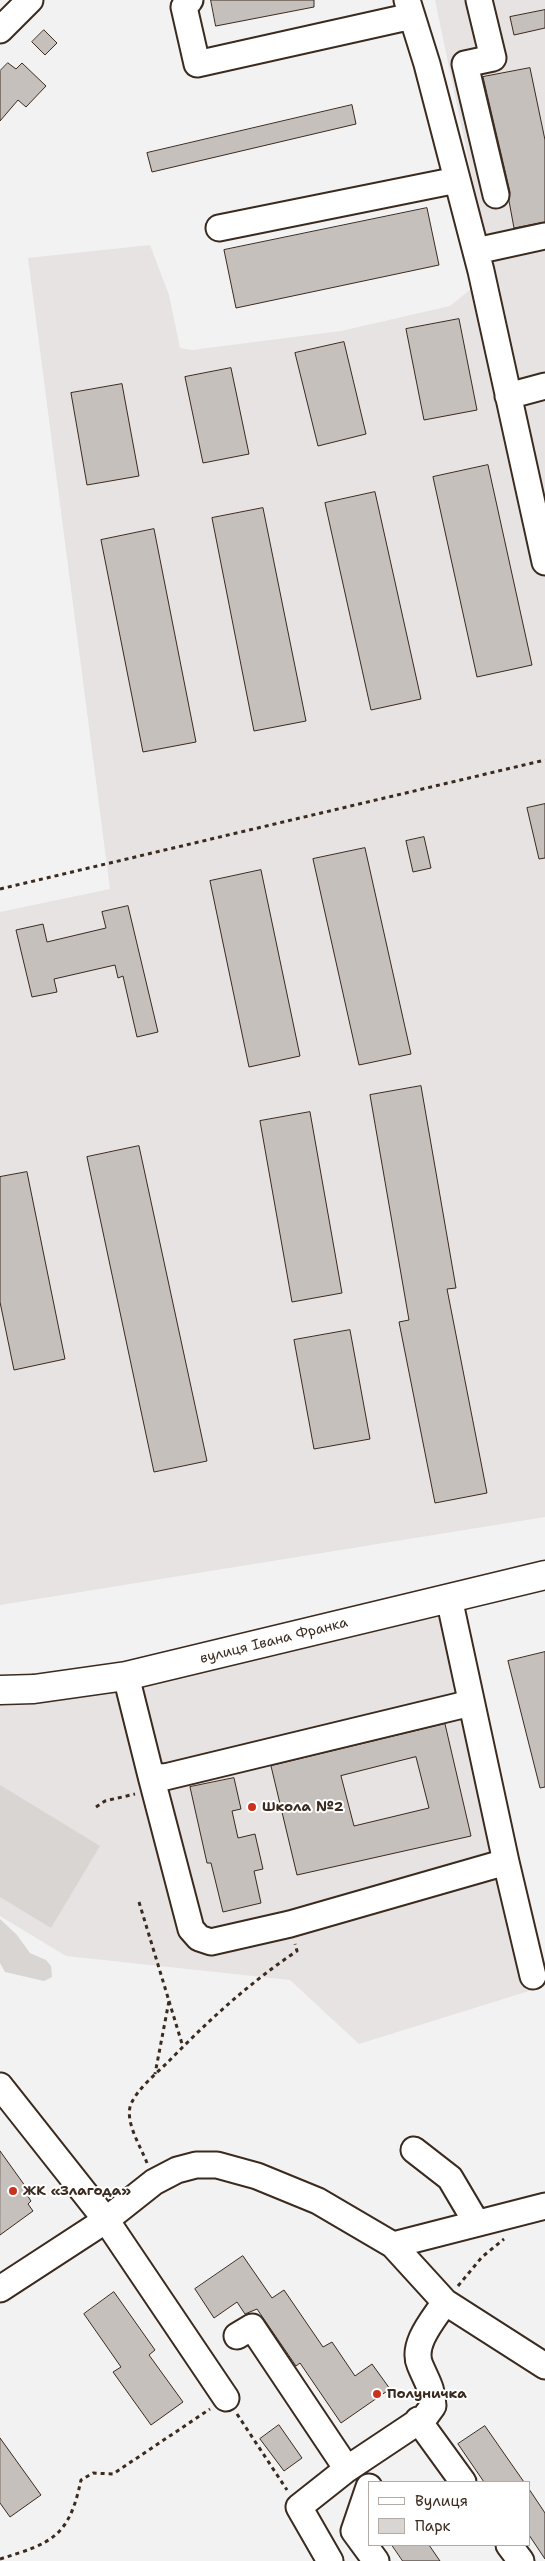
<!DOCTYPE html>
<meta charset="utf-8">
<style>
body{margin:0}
#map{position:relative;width:545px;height:2561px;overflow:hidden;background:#f3f2f2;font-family:"Shantell Sans",sans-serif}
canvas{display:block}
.legend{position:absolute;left:368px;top:2481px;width:162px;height:65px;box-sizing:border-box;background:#fff;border:1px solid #b1aaa5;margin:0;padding:6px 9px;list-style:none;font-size:15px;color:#3b2a1e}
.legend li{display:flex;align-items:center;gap:10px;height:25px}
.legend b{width:25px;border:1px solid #b1aaa5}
</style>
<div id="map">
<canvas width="545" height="2561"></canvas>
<ul class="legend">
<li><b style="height:6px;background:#fff"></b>Вулиця</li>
<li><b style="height:14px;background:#d8d5d2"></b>Парк</li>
</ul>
</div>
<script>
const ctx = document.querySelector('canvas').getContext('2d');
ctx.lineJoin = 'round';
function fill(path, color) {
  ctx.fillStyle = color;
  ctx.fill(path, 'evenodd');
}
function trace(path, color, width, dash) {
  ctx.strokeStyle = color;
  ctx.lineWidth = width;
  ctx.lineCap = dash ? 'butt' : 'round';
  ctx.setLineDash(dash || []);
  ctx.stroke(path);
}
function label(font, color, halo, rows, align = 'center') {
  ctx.font = font + ' "Shantell Sans",sans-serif';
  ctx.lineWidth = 4;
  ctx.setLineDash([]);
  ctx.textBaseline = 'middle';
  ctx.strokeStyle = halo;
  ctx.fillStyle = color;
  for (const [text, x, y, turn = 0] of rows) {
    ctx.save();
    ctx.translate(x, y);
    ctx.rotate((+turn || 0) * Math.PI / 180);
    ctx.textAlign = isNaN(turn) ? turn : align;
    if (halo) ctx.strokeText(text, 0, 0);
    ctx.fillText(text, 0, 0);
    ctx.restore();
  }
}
fill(new Path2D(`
 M435,0H545V1517L0,1605V912L110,889L28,258L150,245L169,295L180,348L192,350L341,331L450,306L492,272Z
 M458,1605L545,1986L359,2044L290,1980L66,1956L0,1916V1697Z`), '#e6e3e2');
fill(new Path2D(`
 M0,1785L100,1846L51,1928L0,1897Z
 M0,1919L17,1935L30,1953L46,1960L51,1966L52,1977L44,1981L5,1972L0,1963Z`), '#d8d5d2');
const building = new Path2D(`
 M211,0H314V7L216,26Z
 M545,10V28L514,35L510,17Z
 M44,30L57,43L45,55L32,42Z
 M8,63L16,69L22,63L46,86L26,107L18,100L0,121V71Z
 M530,68L545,140V222L514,228L509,201L510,192L483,77Z
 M352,105L356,124L152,172L147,153Z
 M427,208L439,265L236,308L224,250Z
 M459,319L477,410L424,420L406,329Z
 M344,342L366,434L318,446L295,353Z
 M231,368L249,454L203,463L185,377Z
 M122,384L139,476L87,485L71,393Z
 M488,465L532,665L477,677L433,477Z
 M375,492L421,699L371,710L325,503Z
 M263,508L306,721L254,731L212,518Z
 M154,529L196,742L143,752L101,540Z
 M545,804V858L539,859L527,808Z
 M424,837L431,868L413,872L406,841Z
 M365,848L411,1054L359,1065L313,859Z
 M261,870L300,1056L249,1067L210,881Z
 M128,906L158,1032L137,1037L123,976L118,978L115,965L54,979L57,992L32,997L16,930L43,924L47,942L106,928L102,912Z
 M421,1086L456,1288L447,1289L487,1493L435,1503L399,1322L409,1320L370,1095Z
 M310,1112L342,1293L292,1302L260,1121Z
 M139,1146L207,1461L154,1472L87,1157Z
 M27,1172L65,1359L14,1370L0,1302V1177Z
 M350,1330L370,1439L314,1449L294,1340Z
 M545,1652V1787L540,1788L508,1661Z
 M445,1724L471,1836L297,1875L271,1766ZM416,1757L429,1808L354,1826L341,1776Z
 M234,1778L241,1809L232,1811L238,1838L255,1834L263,1869L254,1871L261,1903L223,1912L211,1863H207L190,1787Z
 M0,2151L28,2190L25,2192L31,2201L28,2204L33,2211L0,2235Z
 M243,2256L272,2298L284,2290L323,2347L332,2342L355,2376L372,2364L390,2389L341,2423L300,2363L296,2366L257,2309L245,2314L237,2302L214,2318L195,2289Z
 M114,2292L155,2350L149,2355L183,2402L151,2425L113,2372L121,2367L84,2314Z
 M279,2425L302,2458L284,2471L260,2439Z
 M485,2426L510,2462L524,2482H484L458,2444Z
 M0,2438L41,2495L10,2517L0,2503Z
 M529,2489L545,2513V2559L529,2535Z
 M392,2545H429L440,2561H403Z`);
fill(building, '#c6c0bd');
trace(building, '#3b2a1e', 1);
const minor = new Path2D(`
 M190,0L184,7L197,64L412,16
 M407,0L427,64L481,271L545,562
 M479,0L493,58L465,64L496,195
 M0,30L30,0
 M219,228L457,180
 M476,251L545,236
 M508,396L545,386
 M449,1598L506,1862L533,1976
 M126,1676L151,1776L165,1777L471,1703
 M151,1776L191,1929L199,1938L211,1942L290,1924L506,1862
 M0,2086L106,2220L226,2398
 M414,2150L450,2178L476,2222
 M393,2245L545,2206
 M0,2289L106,2220L154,2182L177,2170L196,2165H217L257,2176L318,2201L393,2245L445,2302L545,2366
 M237,2336L252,2327L347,2469
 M418,2420L463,2482
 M369,2487L354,2531L376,2561
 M509,2545L521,2561
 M330,2561L299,2507L347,2469L425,2417L433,2406C432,2387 427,2382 420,2365C411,2344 434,2319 445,2302`);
const major = new Path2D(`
 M0,1690L34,1689L126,1676L545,1575`);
trace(minor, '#3b2a1e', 29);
trace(major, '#3b2a1e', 31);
trace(new Path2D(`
 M0,889L545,760
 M96,1807L105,1801L135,1794
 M139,1902L169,2001L155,2074
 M169,2001L183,2047
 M147,2163C141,2147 124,2121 131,2104C138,2088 156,2074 169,2061C209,2020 249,1983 297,1951L295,1944
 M458,2286L482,2257L504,2239
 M237,2414L287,2490
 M0,2559C52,2543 69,2537 81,2480L93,2473L113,2474L210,2409`), '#3b2a1e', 3, [4, 4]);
trace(minor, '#fff', 25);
trace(major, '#fff', 28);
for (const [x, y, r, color] of [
 [252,1807,5,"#c8321e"],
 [13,2191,5,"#c8321e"],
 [377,2394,5,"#c8321e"]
]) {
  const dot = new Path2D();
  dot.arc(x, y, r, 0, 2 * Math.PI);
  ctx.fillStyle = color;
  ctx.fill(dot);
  trace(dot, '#fff', 2);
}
label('14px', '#3b2a1e', '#fff', [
 ["вулиця Івана Франка",274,1641,-14]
]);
label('bold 14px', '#3b2a1e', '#fff', [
 ["Школа №2",262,1807],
 ["ЖК «Злагода»",23,2191],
 ["Полуничка",387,2394]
], 'left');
</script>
